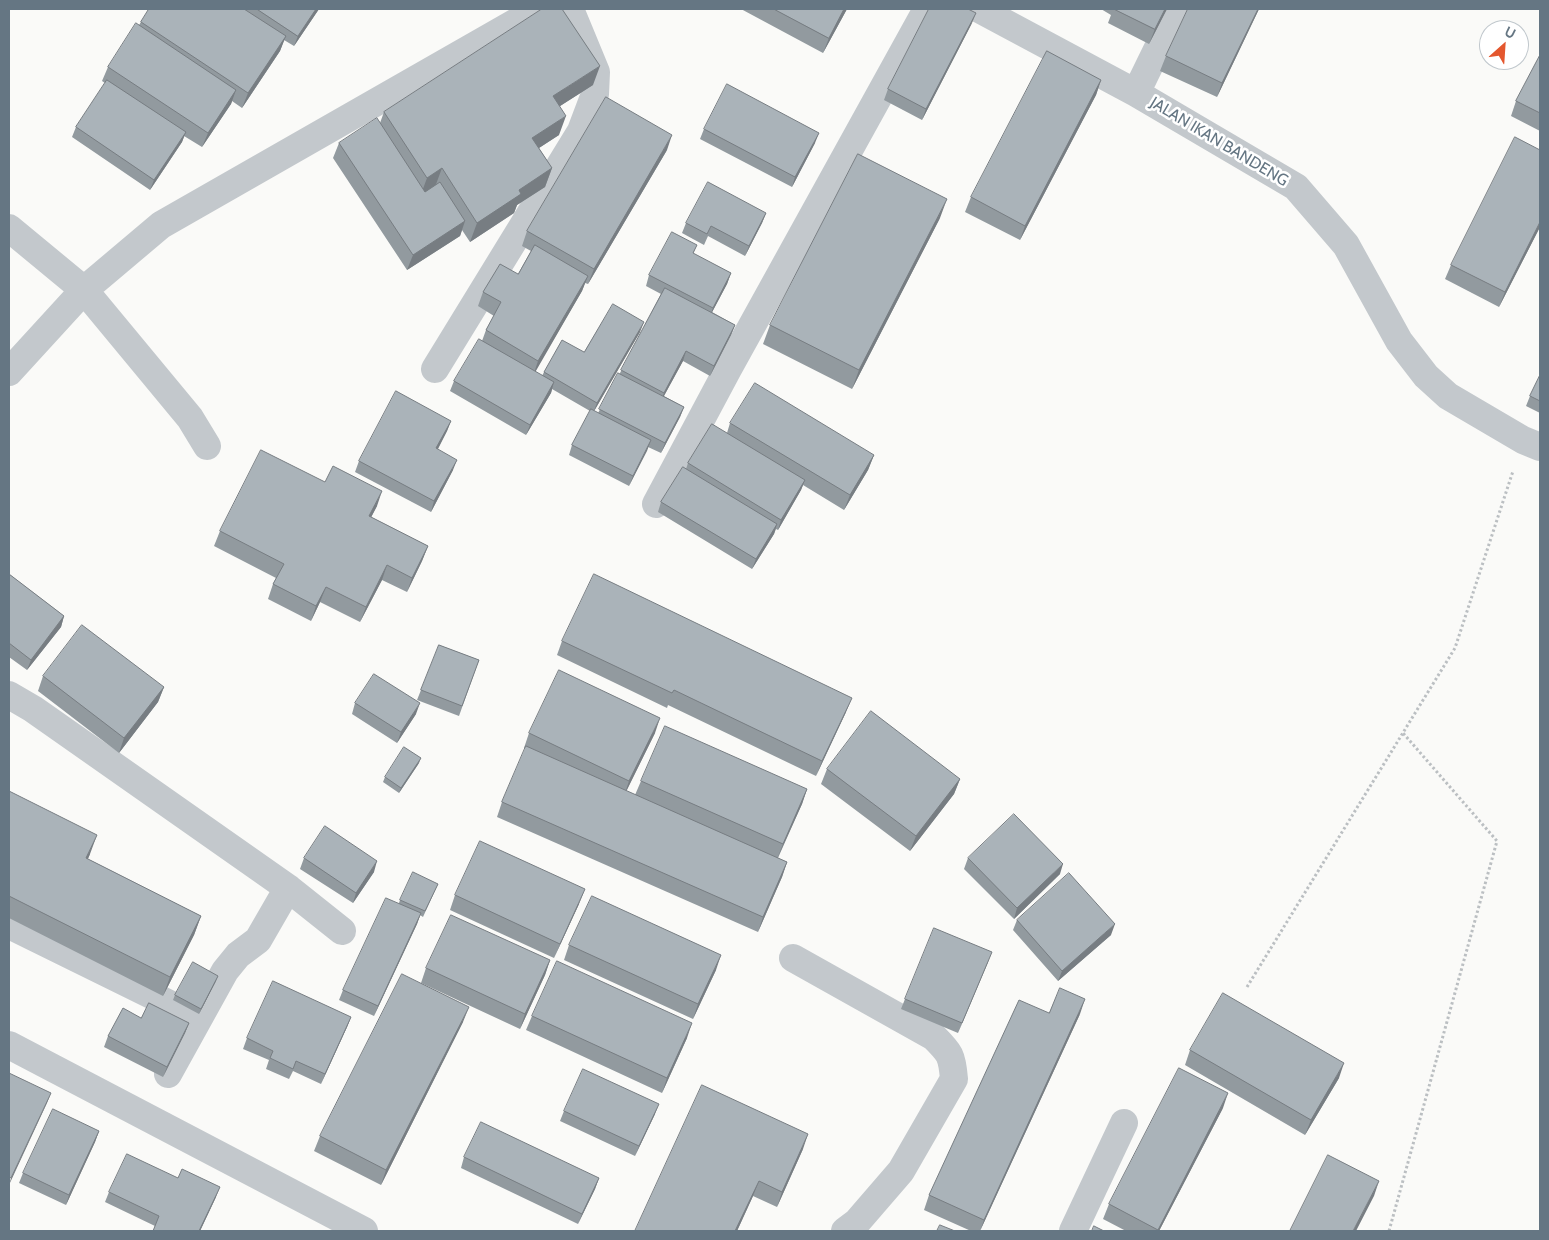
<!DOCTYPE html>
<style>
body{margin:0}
#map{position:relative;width:1549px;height:1240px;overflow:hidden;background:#fafaf8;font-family:Cabin,sans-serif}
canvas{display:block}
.frame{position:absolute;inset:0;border:10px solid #657683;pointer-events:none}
.north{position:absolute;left:1479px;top:20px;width:50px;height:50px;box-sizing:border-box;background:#fff;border:1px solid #c1c8cd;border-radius:50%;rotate:26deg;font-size:14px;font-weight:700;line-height:20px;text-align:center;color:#657683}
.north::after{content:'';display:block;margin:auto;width:18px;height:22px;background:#e4572e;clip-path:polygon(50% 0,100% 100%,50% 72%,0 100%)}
</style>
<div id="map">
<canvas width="1549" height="1240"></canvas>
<div class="frame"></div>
<div class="north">U</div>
</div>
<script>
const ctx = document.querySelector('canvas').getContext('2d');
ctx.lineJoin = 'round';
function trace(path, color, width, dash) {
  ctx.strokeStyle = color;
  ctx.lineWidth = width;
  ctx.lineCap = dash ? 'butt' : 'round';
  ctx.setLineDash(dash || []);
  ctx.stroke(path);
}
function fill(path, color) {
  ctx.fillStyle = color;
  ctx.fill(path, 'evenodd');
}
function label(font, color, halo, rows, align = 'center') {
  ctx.font = font + ' Cabin,sans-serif';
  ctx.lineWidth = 5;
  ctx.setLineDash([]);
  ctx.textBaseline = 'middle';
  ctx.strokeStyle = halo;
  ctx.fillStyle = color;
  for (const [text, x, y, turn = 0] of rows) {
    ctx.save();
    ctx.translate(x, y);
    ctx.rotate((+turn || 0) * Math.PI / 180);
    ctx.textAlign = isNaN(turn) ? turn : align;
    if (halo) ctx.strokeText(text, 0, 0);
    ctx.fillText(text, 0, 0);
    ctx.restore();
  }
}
trace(new Path2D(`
 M1247,987L1455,648L1513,471
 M1389,1231L1497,841L1403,733`), '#bbbfc2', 3, [2.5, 2.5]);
trace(new Path2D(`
 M979,9L1136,93L1296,187L1346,245L1399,341L1426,376L1448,396L1523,440L1540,447
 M1136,93L1177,9
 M9,228L84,290L190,418L207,446
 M435,369L581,131L595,94L596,72L570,9
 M9,372L84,290L161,225L539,9
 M656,504L728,369L927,9
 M9,695L33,709L288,888L342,931
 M9,925L198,1018
 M793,958L934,1037C950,1053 952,1055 954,1079L901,1171L857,1222L845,1231
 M9,1045L364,1231
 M168,1074L225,971L238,955L258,940L288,888
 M1073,1231L1124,1123`), '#c3c8cc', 28);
fill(new Path2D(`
 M149,9H319L294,46L284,40L280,51L242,108L232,101L231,104L202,147L184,136L182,142L150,190L72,137L76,127L105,83L102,81L108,67L139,25L141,22Z
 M741,9H847L823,53Z
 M1101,9H1167L1149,44L1108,23L1111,15Z
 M1259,9L1217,97L1160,71L1166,56Z
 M972,23L922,120L884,100L888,89Z
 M1540,55V131L1511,116L1516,101Z
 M1101,80L1096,95L1020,240L965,212L971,197Z
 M593,85L560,106L559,135L539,148L552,168L545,187L517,205L514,213L470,242L462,230L460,236L407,270L333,158L339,143L380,123L384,112Z
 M704,129L815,143L792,187L700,139Z
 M667,150L588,284L585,283L582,291L535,371L542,376L544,372L584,352L640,332L594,411L598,413L620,373L661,294L646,286L649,275L697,245L693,254L731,273L727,284L712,312L735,325L731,335L710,376L683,361L664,396L684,407L680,417L661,453L648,447L629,486L569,455L572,445L590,411L552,389L551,393L526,435L450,391L454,381L482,341L486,330L494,316L478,306L483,292L518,274L531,251L522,246L527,231Z
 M1540,150V227L1499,307L1445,279L1451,265Z
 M766,213L762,223L745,256L708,236L704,245L682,233L686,223Z
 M940,218L852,389L763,344L770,325Z
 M1540,375V413L1526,406L1530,396Z
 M451,421L447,431L438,449L453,470L431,512L355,472L359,461Z
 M730,423L874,455L868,470L844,510L803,485L801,490L778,530L776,529L774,534L752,569L658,512L661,502L686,469L688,463L727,433Z
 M325,482L377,506L371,517L428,546L422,561L407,592L382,580L360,622L320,602L311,621L268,599L273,584L276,578L214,546L220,531Z
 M9,574L64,616L61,627L27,670L9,657Z
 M562,641L846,712L816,776L668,705L667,708L557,655Z
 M439,645L479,660L459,716L417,700Z
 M43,676L164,687L158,702L119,753L38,691Z
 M355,703L416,714L397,743L352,714Z
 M529,733H655L626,791L635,795L641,781L807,789L802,804L778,858L787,862L782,877L758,932L497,817L502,802L526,748H524Z
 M419,763L399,793L383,782L385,777Z
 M827,769L960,779L954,794L910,851L821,784Z
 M9,791L90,854L88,859L201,916L194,935L163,996L9,918Z
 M304,858L374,872L353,903L300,869Z
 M968,858L1060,874L1014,919L964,869Z
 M438,884L423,917L420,915L417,924L374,1016L339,1000L343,990L399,903L400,900Z
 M455,895L579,904L554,958L450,910Z
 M1017,920L1111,935L1058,981L1013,930Z
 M569,945L716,970L693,1019L564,960Z
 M550,960L545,975L520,1029L421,983L463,1022L381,1185L314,1151L320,1136L421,983L426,968Z
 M988,962L958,1033L901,1009L905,999Z
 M216,981L199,1014L173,1000L175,995Z
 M1080,1014L980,1231H971L924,1210L929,1195Z
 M532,1016L687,1038L662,1093L526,1030Z
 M351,1017L347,1027L321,1084L293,1071L289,1079L266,1069L269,1060L243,1049L247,1038Z
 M141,1018L189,1023L185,1033L163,1077L104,1047L108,1036Z
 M1190,1050L1339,1078L1305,1135L1185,1065Z
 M1223,1108L1159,1231H1126L1103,1219L1109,1204Z
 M564,1111L655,1114L635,1156L560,1121Z
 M99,1131L95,1142L66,1205L19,1183L23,1173Z
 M803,1149L777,1207L753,1196L737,1231H635Z
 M464,1157L599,1178L595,1189L578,1224L461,1168Z
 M109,1192L216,1197L200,1231H153L155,1226L105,1202Z`), '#929a9f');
fill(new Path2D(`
 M316,9H319L294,46L298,36Z
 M844,9H847L823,53L829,38Z
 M1165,9H1167L1149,44L1155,29Z
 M1258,9H1259L1217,97L1222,83Z
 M976,13L972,23L922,120L926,109Z
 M286,36L280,51L242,108L248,93Z
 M600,66L593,85L546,115L553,96Z
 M1101,80L1096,95L1020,240L1025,226Z
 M236,90L231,104L202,147L208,133Z
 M566,116L559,135L525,157L532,138Z
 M186,132L182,142L150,190L154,180Z
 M819,133L815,143L792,187L795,177Z
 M672,135L667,150L588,284L594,269Z
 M442,168L435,187L420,197L427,178Z
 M552,168L545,187L517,205L514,213L470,242L477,223L519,190Z
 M947,199L940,218L852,389L859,370Z
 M766,213L762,223L745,256L749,246Z
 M465,221L460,236L407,270L413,255Z
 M1540,222V227L1499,307L1505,292Z
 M731,273L727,284L709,318L713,308Z
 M588,276L582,291L533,376L538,361Z
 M644,322L640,332L593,413L597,403Z
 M735,325L731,335L710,376L714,366Z
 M686,351L683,361L660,403L664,393Z
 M554,382L551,393L526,435L530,425Z
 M684,407L680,417L661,453L665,443Z
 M451,421L447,431L433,458L436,448Z
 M651,440L647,451L629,486L633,476Z
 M874,455L868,470L844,510L850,495Z
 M457,460L453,470L431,512L434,501Z
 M805,480L801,490L778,530L781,520Z
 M382,491L377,506L364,531L369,516Z
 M777,524L774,534L752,569L756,559Z
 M428,546L422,561L407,592L412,578Z
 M387,565L382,580L360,622L366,607Z
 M326,587L320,602L311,621L316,606Z
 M64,616L61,627L27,670L31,660Z
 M164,687L158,702L119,753L124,738Z
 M852,698L846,712L816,776L822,761Z
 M420,703L416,714L397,743L401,732Z
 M660,718L655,733L624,796L629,781Z
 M421,758L419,763L399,793L401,788Z
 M960,779L954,794L910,851L916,836Z
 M807,789L802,804L777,859L783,844Z
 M97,835L90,854L79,877L86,858Z
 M377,861L374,872L353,903L356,893Z
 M787,862L782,877L758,932L763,917Z
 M1063,864L1060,874L1014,919L1017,908Z
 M585,889L579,904L554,958L560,944Z
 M421,913L417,924L374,1016L378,1006Z
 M201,916L194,935L163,996L170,977Z
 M1115,924L1111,935L1058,981L1062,971Z
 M992,952L988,962L958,1033L962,1023Z
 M721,955L716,970L693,1019L698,1004Z
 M550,960L545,975L520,1029L525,1014Z
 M218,976L216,981L199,1014L201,1009Z
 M1085,999L1080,1014L980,1231L984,1220Z
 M469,1007L463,1022L381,1185L386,1170Z
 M351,1017L347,1027L321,1084L325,1074Z
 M189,1023L185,1033L163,1077L167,1067Z
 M692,1023L687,1038L662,1093L667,1078Z
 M1344,1063L1339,1078L1305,1135L1311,1120Z
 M51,1093L47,1103L9,1185L11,1178Z
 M1228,1093L1223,1108L1159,1231H1157Z
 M659,1104L655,1114L635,1156L639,1146Z
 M99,1131L95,1142L66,1205L69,1195Z
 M808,1134L803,1149L777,1207L782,1192Z
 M599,1178L595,1189L578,1224L582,1214Z
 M759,1181L753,1196L737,1231H735Z
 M1379,1181L1374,1196L1356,1231H1353Z
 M220,1187L216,1197L200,1231H199Z`), '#777d82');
const building = new Path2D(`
 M149,9H244L286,36L248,93L141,22Z
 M257,9H316L298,36Z
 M542,9H562L600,66L553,96L566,116L532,138L552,168L519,190L521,194L477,223L442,168L427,178L384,112Z
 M774,9H844L829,38Z
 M929,9H968L976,13L926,109L888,89Z
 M1114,9H1165L1155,29Z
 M1188,9H1258L1222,83L1166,56Z
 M136,23L236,90L208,133L108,67Z
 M1047,51L1101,80L1025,226L971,197Z
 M1540,55V113L1516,101Z
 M107,80L186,132L154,180L76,127Z
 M727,84L819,133L795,177L704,129Z
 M606,97L672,135L594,269L527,231Z
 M377,118L425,192L440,182L465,221L413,255L339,143Z
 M1515,137L1540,150V222L1505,292L1451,265Z
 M858,154L947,199L859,370L770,325Z
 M708,182L766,213L749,246L711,226L707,234L686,223Z
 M672,232L697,245L693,253L731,273L713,308L649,275Z
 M535,245L588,276L538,361L486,330L501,302L483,292L500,264L518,274Z
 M665,288L735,325L714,366L686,351L664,393L621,370Z
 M613,304L644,322L597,403L544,372L562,340L584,352Z
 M479,339L554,382L530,425L454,381Z
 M618,373L684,407L665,443L599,409Z
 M1540,375V401L1530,396Z
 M755,383L874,455L850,495L730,423Z
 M396,391L451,421L436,448L457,460L434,501L359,461Z
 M591,409L651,440L633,476L572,445Z
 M712,424L805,480L781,520L688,463Z
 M261,450L325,482L333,466L382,491L369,516L428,546L412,578L387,565L366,607L326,587L316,606L273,584L284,564L220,531Z
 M683,467L777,524L756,559L661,502Z
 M9,574L64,616L31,660L9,643Z
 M594,574L852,698L822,761L674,690L672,693L562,641Z
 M82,625L164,687L124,738L43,676Z
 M439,645L479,660L462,706L421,690Z
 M559,670L660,718L629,781L529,733Z
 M374,674L420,703L401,732L355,703Z
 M871,711L960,779L916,836L827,769Z
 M665,726L807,789L783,844L641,781Z
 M526,746L787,862L763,917L502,802Z
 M404,747L421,758L401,788L385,777Z
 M9,791L97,835L86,858L201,916L170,977L9,896Z
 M1014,814L1063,864L1017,908L968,858Z
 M325,826L377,861L356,893L304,858Z
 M480,841L585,889L560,944L455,895Z
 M413,872L438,884L425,911L400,900Z
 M1069,873L1115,924L1062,971L1017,920Z
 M592,896L721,955L698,1004L569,945Z
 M386,898L421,913L378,1006L343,990Z
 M451,915L550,960L525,1014L426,968Z
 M934,928L992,952L962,1023L905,999Z
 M557,961L692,1023L667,1078L532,1016Z
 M193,962L218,976L201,1009L175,995Z
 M402,974L469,1007L386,1170L320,1136Z
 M273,981L351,1017L325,1074L296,1061L293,1069L270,1058L273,1051L247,1038Z
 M1060,988L1085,999L984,1220L929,1195L1019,1000L1049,1013Z
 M1223,993L1344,1063L1311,1120L1190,1050Z
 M149,1003L189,1023L167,1067L108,1036L123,1008L141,1018Z
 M1179,1068L1228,1093L1158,1230L1109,1204Z
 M583,1069L659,1104L639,1146L564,1111Z
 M9,1073L51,1093L11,1178L9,1177Z
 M702,1085L808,1134L782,1192L759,1181L735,1231H635Z
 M53,1109L99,1131L69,1195L23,1173Z
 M481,1122L599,1178L582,1214L464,1157Z
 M127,1154L178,1178L182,1169L220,1187L199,1231H153L159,1216L109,1192Z
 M1328,1155L1379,1181L1353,1231H1290Z
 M940,1225L955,1231H937Z
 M1094,1226L1104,1231H1092Z`);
fill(building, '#aab3b9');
trace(building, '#777d82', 1);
label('16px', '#657683', '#fff', [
 ["JALAN IKAN BANDENG",1219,142,31]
]);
</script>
